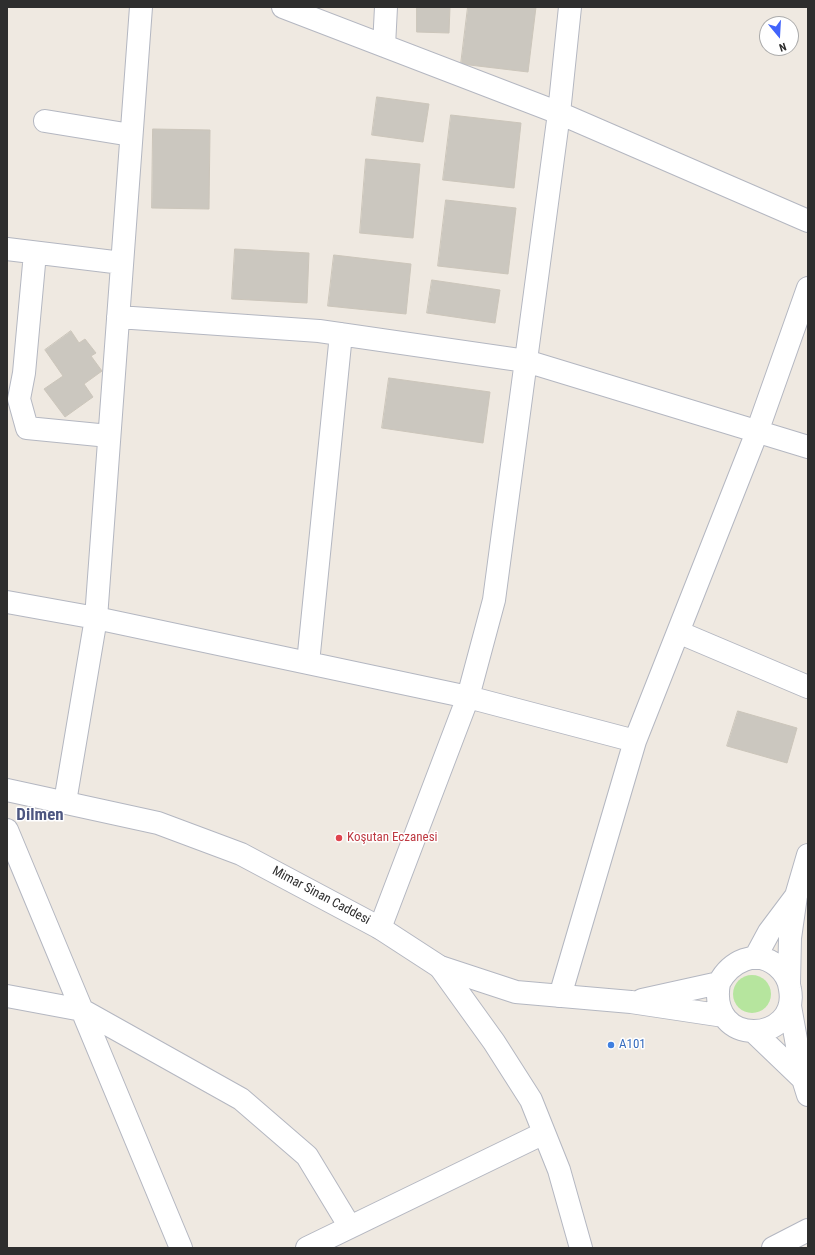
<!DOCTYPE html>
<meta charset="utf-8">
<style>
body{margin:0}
#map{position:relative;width:815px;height:1255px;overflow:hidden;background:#efe9e1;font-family:"Roboto Condensed",sans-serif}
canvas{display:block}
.frame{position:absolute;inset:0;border:8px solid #2e2e2e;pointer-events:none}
.north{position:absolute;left:759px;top:16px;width:40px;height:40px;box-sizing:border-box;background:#fff;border:1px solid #ababab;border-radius:50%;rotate:162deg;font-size:11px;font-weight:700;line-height:16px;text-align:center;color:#2e2e2e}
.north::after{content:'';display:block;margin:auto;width:14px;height:18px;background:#4264fb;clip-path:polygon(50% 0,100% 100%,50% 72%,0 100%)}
</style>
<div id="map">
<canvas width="815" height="1255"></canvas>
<div class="frame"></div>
<div class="north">N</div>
</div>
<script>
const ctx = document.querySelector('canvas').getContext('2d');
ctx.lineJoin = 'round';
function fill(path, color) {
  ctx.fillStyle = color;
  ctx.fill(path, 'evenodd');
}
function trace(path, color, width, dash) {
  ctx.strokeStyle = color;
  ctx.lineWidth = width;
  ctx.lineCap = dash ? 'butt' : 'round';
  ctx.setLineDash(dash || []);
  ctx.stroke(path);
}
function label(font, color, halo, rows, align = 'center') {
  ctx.font = font + ' "Roboto Condensed",sans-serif';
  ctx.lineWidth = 3;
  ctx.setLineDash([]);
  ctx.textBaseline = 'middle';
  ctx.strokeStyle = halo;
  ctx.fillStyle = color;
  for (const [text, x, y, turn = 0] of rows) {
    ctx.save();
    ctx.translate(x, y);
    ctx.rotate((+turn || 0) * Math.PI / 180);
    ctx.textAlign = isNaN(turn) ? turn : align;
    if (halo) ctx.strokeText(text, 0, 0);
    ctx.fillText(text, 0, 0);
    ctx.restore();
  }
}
fill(new Path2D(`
 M733 994a19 19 0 1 1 38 0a19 19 0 1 1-38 0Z`), '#b6e59e');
const building = new Path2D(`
 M417,7H450L449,33L417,32Z
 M468,7H536L528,72L461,64Z
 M377,97L429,104L423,142L372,135Z
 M451,115L521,123L514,188L443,180Z
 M153,129L210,130L209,209L152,208Z
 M366,159L420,164L413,238L360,233Z
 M446,200L516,208L508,274L438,266Z
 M235,249L309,253L307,303L232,299Z
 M334,255L411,264L406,314L328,306Z
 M432,280L500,290L495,323L427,313Z
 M71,331L79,343L85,339L96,353L91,356L102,371L84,384L93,397L65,417L44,389L63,376L45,350Z
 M389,378L490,392L483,443L382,428Z
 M738,711L797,728L787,763L727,746Z`);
fill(building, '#cbc7bf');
trace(building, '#cbc5ba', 1);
const minor = new Path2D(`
 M283,7L559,113L808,221
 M384,46L386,7
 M45,121L131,135
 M7,249L122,263
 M35,253L24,373L19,399L27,428L109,436
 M118,317L319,331L526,361L808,447
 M7,602L96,618L468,697L635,741
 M678,632L808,687
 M308,663L341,334
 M65,802L96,618L141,7
 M7,830L181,1248
 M380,928L468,697L494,600L559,113L570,7
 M440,967L494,1042L531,1100L559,1170L581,1248
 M7,996L82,1010L241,1099L307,1156L350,1227
 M560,996L635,741L757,432L808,288
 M307,1248L544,1133
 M773,1248L808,1230`);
const tertiary = new Path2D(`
 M7,790L158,823L241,854L380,928L440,967L516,992L631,1002L724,1016
 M755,958L769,932L796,896
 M789,983L790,938L796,896L808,855
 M642,1000L719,983C730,962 756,948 777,966C784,972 789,980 790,989C800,1043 707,1049 719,983
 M790,1006L803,1079L808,1095
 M754,1032L803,1079`);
trace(minor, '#b4b7c1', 24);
trace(tertiary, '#b4b7c1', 24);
trace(minor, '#fff', 22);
trace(tertiary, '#fff', 22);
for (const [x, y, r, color] of [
 [339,838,4,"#e0444e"],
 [611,1045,4,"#3f7fe0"]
]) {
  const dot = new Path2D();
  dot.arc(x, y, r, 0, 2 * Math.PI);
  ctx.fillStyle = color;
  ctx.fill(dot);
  trace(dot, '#fff', 1.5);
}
label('13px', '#be3a42', '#fff', [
 ["Koşutan Eczanesi",347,838]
], 'left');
label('13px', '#2e2e2e', '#fff', [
 ["Mimar Sinan Caddesi",321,896,28]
]);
label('13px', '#366cbe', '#fff', [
 ["A101",619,1045]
], 'left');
label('bold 17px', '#4d5680', '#fff', [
 ["Dilmen",40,816]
]);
</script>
